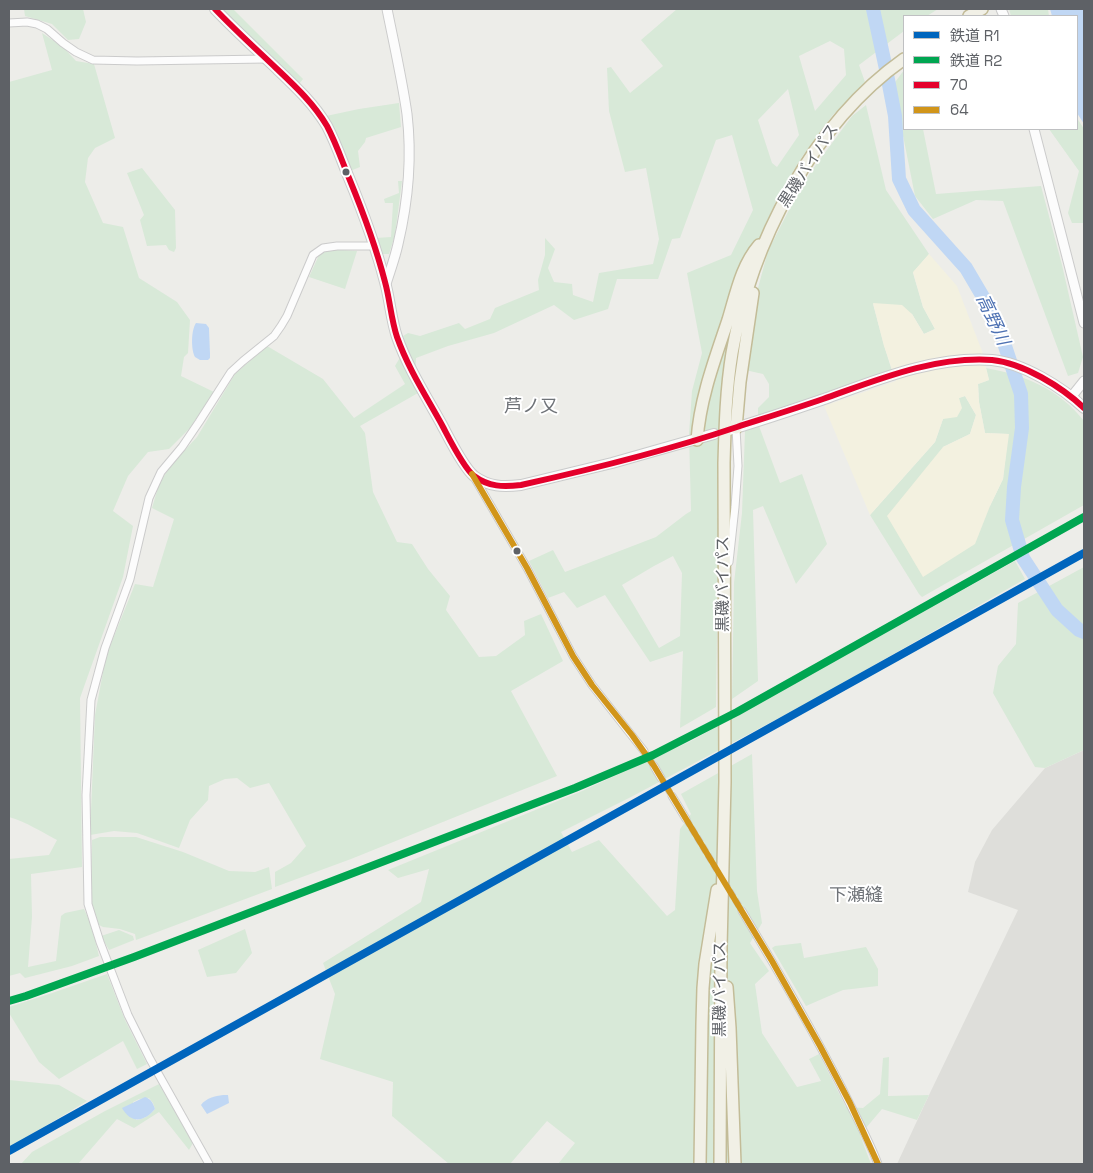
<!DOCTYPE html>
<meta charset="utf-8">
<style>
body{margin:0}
#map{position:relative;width:1093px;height:1173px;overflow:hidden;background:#edede9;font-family:"Space Grotesk","Noto Sans JP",sans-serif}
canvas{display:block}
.frame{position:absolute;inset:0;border:10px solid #5e6166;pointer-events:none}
.legend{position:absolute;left:903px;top:15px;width:175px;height:115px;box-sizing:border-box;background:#fff;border:1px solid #bfc0c2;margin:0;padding:6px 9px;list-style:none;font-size:15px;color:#5e6166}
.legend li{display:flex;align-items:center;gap:10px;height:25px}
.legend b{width:25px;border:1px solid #bfc0c2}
</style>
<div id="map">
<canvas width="1093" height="1173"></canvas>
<div class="frame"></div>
<ul class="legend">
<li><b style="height:6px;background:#0065bd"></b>鉄道 R1</li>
<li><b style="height:6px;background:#00a651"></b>鉄道 R2</li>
<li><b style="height:6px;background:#e4002b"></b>70</li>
<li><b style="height:6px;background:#d1951a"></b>64</li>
</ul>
</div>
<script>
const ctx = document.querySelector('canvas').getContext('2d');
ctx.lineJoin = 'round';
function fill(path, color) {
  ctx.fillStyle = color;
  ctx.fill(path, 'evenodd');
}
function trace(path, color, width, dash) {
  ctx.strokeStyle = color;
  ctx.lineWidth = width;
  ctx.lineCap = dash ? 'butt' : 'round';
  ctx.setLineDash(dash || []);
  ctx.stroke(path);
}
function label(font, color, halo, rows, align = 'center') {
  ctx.font = font + ' "Space Grotesk","Noto Sans JP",sans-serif';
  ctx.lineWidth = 4;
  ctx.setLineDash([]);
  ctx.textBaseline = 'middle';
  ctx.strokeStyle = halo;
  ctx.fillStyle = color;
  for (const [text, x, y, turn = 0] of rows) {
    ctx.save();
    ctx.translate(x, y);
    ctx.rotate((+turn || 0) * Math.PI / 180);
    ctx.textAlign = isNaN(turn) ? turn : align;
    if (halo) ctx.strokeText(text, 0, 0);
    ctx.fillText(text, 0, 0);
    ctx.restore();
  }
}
fill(new Path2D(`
 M1084,750V1164H897L929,1095L1018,910L968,892L975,862L992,830L1045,768Z`), '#dededa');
fill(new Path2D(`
 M24,9H83L86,22L79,39L68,40L52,24L25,16Z
 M221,9H233L303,79L299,84Z
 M677,9H938L927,16H904V31L859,65L865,82L832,116L802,157L779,195L764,227L742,285L719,485L716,707L680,728L683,651L650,662L605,595L577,608L564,592L548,598L529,561L553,550L565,572L656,537L686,514L691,511L689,434L692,391L702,353L687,273L731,255L753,210L732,135L716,140L680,238L672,239L658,279H617L608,309L574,320L554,305L494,333L448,346L416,358L415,387L418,393L360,426L365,433L373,492L397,542L412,544L428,569L450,596L446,610L479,657L496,656L525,635L524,621L541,614L563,661L511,691L557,776L351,859L275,887V872L291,863L306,846L269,783L250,788L237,778L225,779L209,786L208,800L190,820L179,848L137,833L114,831L90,835L95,715L106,656L135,584L153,587L174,519L152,508L159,484L171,465L197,437L235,374L267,346L323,379L354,418L405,384L395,366L406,347L403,336L408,333L420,336L459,323L465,329L490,319L495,308L539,290L538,280L545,255V238L555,249L548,268L554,282L572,284L573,295L593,302L599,273L653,264L659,239L646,168L625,172L609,111L607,68L611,67L630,93L663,66L641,40ZM830,41L844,49L846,75L815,111L799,56ZM788,89L799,135L777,167L772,163L758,120ZM673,556L682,573L680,636L659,648L622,585L654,566Z
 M1009,9H1048L1049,16H1011Z
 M42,33L63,47L76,61L94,64L115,138L95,148L88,158L85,182L103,223L123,227L139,278L177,302L190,320L188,353L184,357L181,376L214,392L190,428L169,449L148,452L128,476L113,511L133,526L123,577L80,698L82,867L31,874L32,917L28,967L56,961L61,916L65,913L84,909L91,924L99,956L72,966L25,978L20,973L9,976V859L49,855L57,840C42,832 26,822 9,817V82L52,70Z
 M904,70V129H923L936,194L1041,186L1062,265L1083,357L1078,373L1068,376L1003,201L976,200L933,219L915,196L893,85Z
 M399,103L401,127L366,138L365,142L358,151L360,167L350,171L326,116L359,109Z
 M866,105L886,190L929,254L913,273L923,307L935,329L924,334L912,314L873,304L884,345L892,371L758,417V408L769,397V384L763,374L745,370L758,288L768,251L792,204L810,173L852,116Z
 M1077,118L1084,129V223H1072L1068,213L1079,171L1049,129H1077Z
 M142,168L175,210L176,248L174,252L169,250L166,245L147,246L140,220L144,215L127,173Z
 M398,181H402L395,235L389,254H381L376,238L391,237L393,203H385L384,199L399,193Z
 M330,249L357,251L345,289L309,277L319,255Z
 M986,368C1025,375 1059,389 1084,421V505L922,597L919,594L870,515L935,442L943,419L959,398L965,396L976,415L970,434L943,447L990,506L1003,479L1008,434L985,433L979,402L978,384L989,380Z
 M759,426L780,483L802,474L827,544L796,584L763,506L753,510L758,681L732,699L734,583L742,513L745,431Z
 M1015,561L1025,579L820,696L631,797L561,832L572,852L599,840L667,916L675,910L680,829L691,814L681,794L752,754L757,891L762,923L750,943L769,971L755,984L762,1033L797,1087L821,1081L809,1059L819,1054L846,1107L863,1108L880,1094L883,1058L889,1057L888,1096L929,1095L917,1120L882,1109L860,1135L871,1164H558L575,1143L547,1121L510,1164H449L392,1116L393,1082L320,1059L335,994L323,963L421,902L429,869L398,878L388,870L582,791L691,741Z
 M1084,567V750L1045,768L1035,767L993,693L998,666L1016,644L1018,603Z
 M100,837H136L183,852L229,871L255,872L269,867L272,889L136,940L135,934L120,929L103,927L97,924L91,904L92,840Z
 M245,929L252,953L236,973L207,977L198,950Z
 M119,930L133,936L134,940L109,950L101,936Z
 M801,943L804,958L866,947L878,969V986L843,990L806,1006L772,948L775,946Z
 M107,974L125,1020L147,1064L137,1069L123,1041L59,1079L39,1062L9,1013V1007L52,993Z
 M9,1080L59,1085L87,1101L9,1148Z
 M159,1084L193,1143L189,1150L159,1112L134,1128L117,1119L78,1164H21L32,1152L105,1111ZM149,1098L153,1103L155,1109C150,1115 144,1119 136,1120L133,1102L139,1099Z`), '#d8e9d8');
fill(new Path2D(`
 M929,254L957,286L982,351L989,380L978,384L979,402L985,433L1009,434L1003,479L990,506L975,544L923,577L887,516L943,447L970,434L976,415L965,396L959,398L962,408L957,417L943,419L935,442L870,515L824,406L896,381L884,346L873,303L902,305L912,314L924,334L935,329L923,307L913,272Z`), '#f3f1e0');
fill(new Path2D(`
 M1050,9H1084V124L1077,113V16H1052Z
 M196,323L206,324L209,328L210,354V358L208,360H200L195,357C191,350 191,330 196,323Z
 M223,1095H228L229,1103L207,1114L201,1105C206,1098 215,1096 223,1095Z
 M145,1097C151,1099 153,1103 155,1109C144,1122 131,1124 122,1108Z`), '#c0d7f4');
trace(new Path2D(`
 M873,9L886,69L895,116L899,179L914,210L966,268L996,319L1021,394L1022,428L1014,487L1012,520L1023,558L1057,610L1079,630L1084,632`), '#c0d7f4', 14);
trace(new Path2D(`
 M644,751L654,766
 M661,778L672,796
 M686,819L742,911`), '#c9cac8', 7, [7, 3.5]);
const minor = new Path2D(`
 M9,23L27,22L37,24L47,29L63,43L76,52L93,60L137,61L266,59
 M474,477L527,568L573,656L592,685L644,751
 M729,562L735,507L738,466L736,428
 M654,766L661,778
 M672,796L686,819
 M742,911C777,969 811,1027 842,1088C854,1113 868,1138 878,1164
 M209,1164L150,1059L128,1015L100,942L88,904L86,795L91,700L105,648L130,579L149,498L161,472L182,447L199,422L231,372L243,361L274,336L281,326L287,316L313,255L323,248L337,246H375`);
const tertiary = new Path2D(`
 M1001,9L1004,16
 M1034,129L1084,323
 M386,284C390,271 395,258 398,244C408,202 412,157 407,114C402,79 394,44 387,9
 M1072,396L1084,381`);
const secondary = new Path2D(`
 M215,9C235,30 256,49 277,69C296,87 314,104 327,126C336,143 342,161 349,178C363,212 376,247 385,282C390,300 391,319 397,337C408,368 426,396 442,425C449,438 463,467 474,476C489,487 503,487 521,485L612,463L714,434
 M729,430C762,420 795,409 827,398C879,379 935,356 992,360C1023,363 1062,387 1084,408`);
const trunk = new Path2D(`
 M969,16L982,9
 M736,428L740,382L753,293
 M697,440C700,398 715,359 728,320C736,294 741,266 759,245
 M727,987L730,1028L735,1164
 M700,1164L702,1024L703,988L705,964L717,890
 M720,1164L721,948L725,782L724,463C725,427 726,389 732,353C751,244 812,124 904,59`);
trace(minor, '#cbcbcb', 9);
trace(tertiary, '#cbcbcb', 11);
trace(secondary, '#cacbcb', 12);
trace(trunk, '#c3bc98', 14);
trace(minor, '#fcfcfc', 7);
trace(tertiary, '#fcfcfc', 9);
trace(secondary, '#fcfcfc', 10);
trace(trunk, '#f1f0e6', 11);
trace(new Path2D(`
 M215,9C235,30 256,49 277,69C296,87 314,104 327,126C336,143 342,161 349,178C363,212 376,247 385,282C390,300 391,319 397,337C408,368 426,396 442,425C449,438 463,467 474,476C489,487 503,487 521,485C593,469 666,451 737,427C765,418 794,409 823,399C877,380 934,356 992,360C1023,363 1062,387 1084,408`), '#e4002b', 6);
trace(new Path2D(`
 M472,474L527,568L573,656L592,685L632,735L654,766L772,961L820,1046L850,1103L878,1164`), '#d1951a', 6);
trace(new Path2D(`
 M9,1151L1084,553`), '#0065bd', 8);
trace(new Path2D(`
 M9,1001L26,996L134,957L575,788L653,755L737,712L1084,517`), '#00a651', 8);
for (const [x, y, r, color] of [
 [346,172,4.5,"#5e6166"],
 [517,551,4.5,"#5e6166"]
]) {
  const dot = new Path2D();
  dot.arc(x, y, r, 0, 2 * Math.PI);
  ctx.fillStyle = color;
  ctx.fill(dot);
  trace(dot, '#fff', 2);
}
label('16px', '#5e6166', '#fff', [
 ["黒磯バイパス",809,166,-57],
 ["黒磯バイパス",724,584,-90],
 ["黒磯バイパス",721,989,-90]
]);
label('italic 18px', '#4e72b3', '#fff', [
 ["高野川",992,320,65]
]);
label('18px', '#6f7378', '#fff', [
 ["芦ノ又",531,407],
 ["下瀬縫",856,896]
]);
</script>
